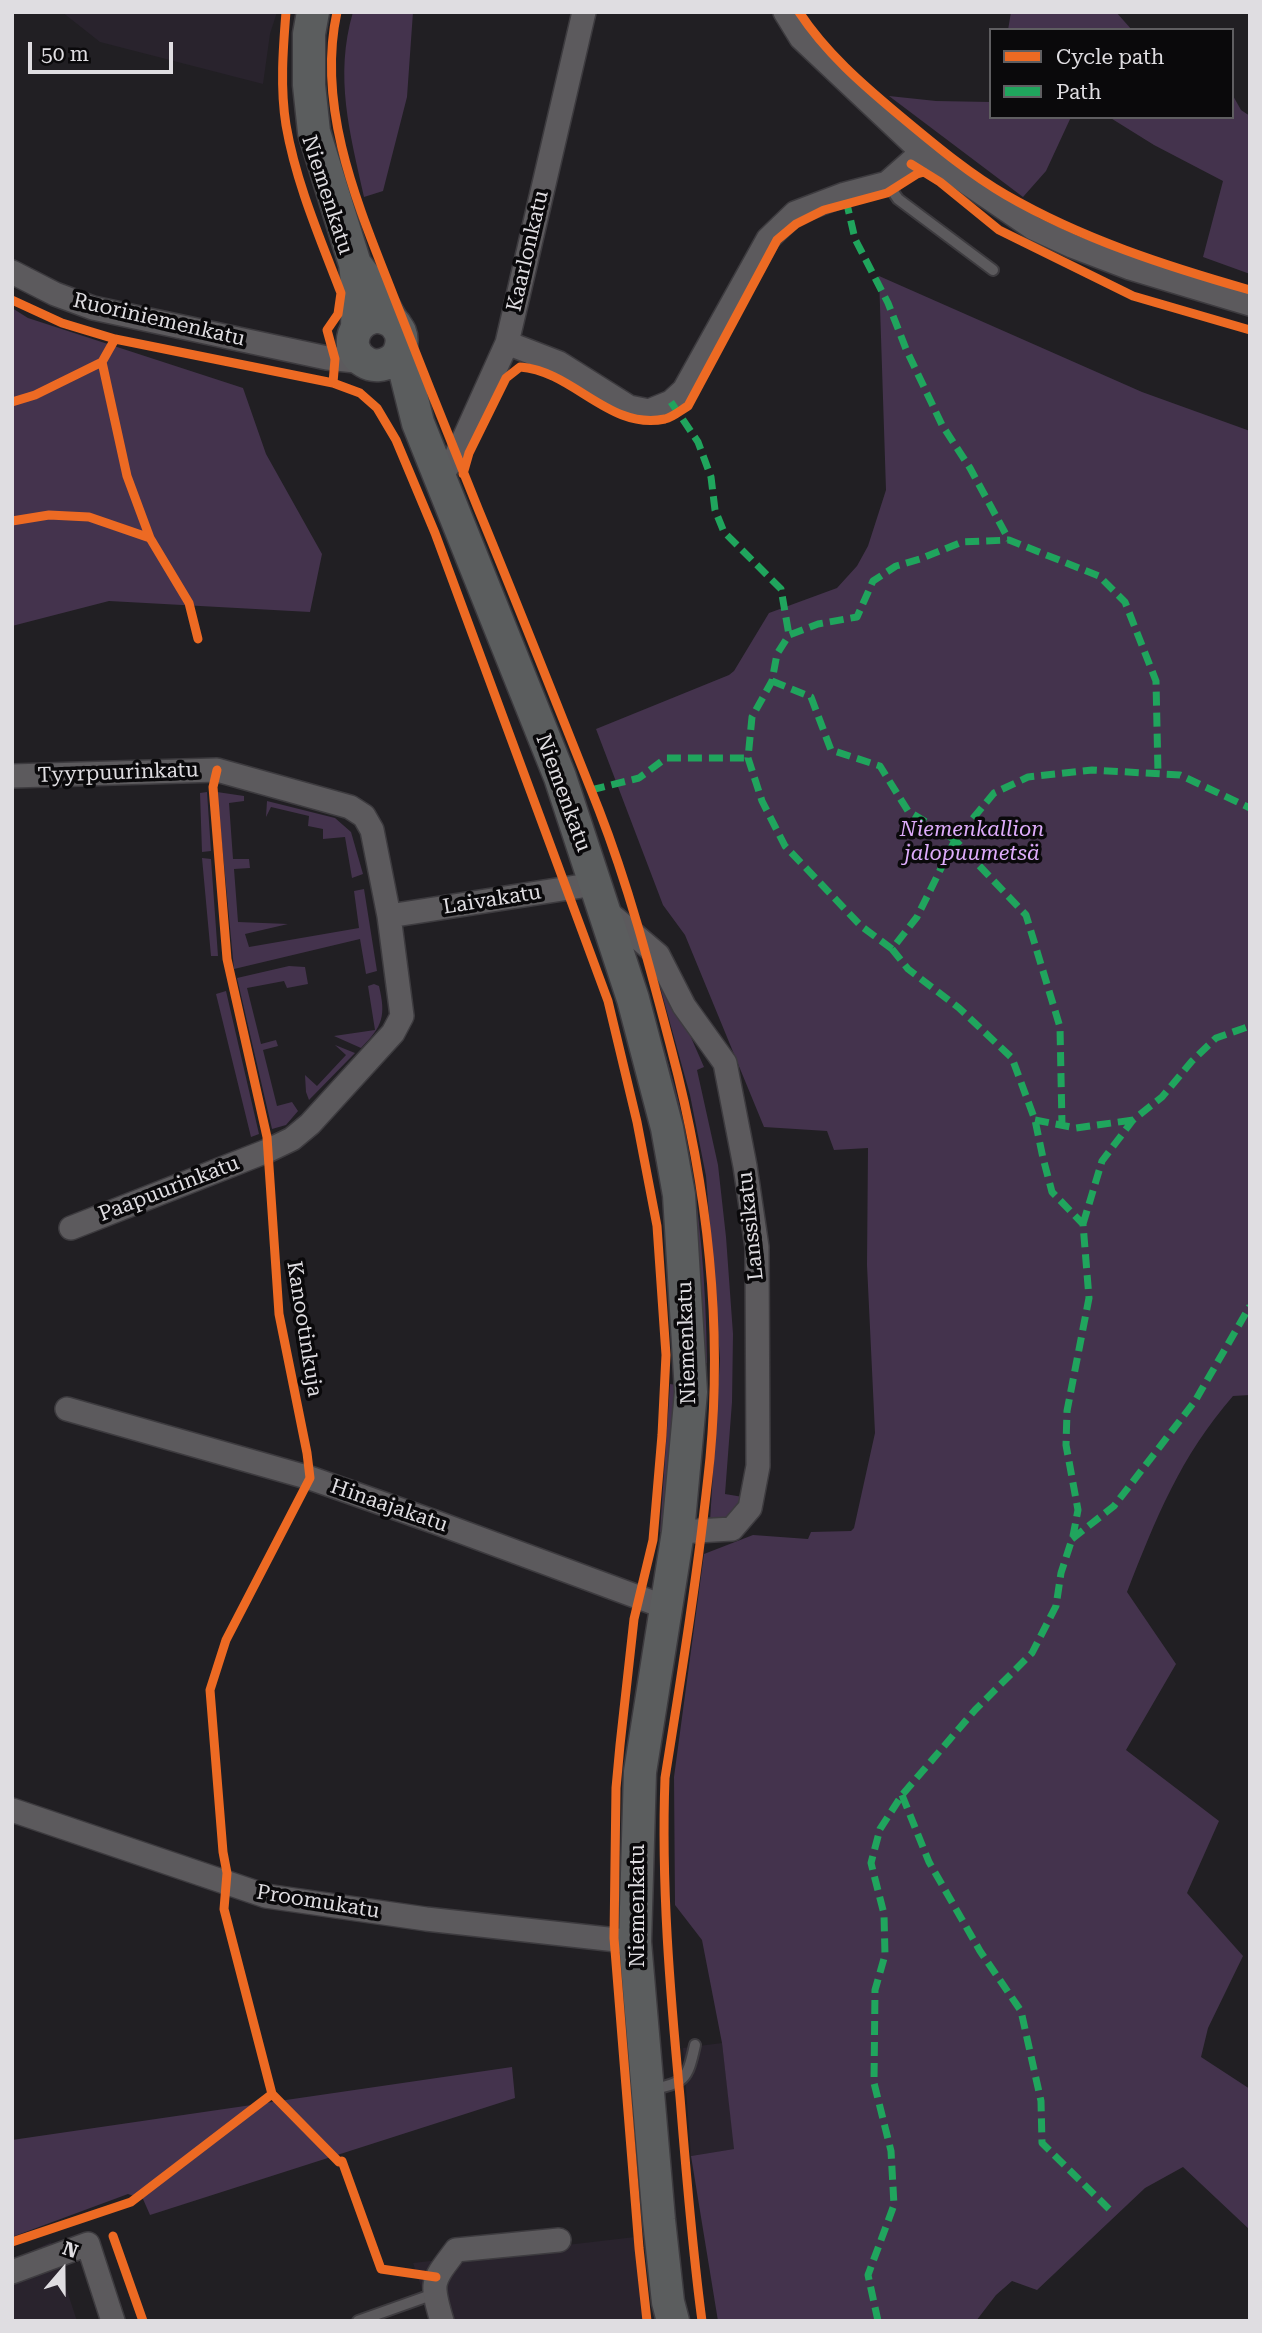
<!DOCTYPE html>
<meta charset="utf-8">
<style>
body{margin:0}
#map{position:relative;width:1262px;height:2333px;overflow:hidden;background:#211f23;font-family:"Roboto Serif",serif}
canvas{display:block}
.frame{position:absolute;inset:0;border:14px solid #dfdde1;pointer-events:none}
.legend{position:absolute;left:989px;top:28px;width:245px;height:91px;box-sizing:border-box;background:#0a090b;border:2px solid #5f5e61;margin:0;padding:9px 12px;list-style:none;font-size:21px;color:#dfdde1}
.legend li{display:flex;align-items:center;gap:14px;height:35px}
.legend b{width:35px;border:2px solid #5f5e61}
.north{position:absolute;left:28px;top:2235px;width:70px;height:70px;-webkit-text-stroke:5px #0a090b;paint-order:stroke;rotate:20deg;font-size:19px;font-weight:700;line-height:28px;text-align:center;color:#dfdde1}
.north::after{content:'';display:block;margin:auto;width:24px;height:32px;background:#dfdde1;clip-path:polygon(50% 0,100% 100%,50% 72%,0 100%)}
.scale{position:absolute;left:28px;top:42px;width:145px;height:32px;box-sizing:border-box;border:4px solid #dfdde1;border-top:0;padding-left:9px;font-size:21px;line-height:24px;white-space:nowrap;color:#dfdde1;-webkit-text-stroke:5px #0a090b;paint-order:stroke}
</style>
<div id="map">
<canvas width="1262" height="2333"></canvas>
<div class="frame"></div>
<ul class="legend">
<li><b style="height:9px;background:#ed6a23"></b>Cycle path</li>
<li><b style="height:9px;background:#20a55d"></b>Path</li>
</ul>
<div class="north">N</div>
<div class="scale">50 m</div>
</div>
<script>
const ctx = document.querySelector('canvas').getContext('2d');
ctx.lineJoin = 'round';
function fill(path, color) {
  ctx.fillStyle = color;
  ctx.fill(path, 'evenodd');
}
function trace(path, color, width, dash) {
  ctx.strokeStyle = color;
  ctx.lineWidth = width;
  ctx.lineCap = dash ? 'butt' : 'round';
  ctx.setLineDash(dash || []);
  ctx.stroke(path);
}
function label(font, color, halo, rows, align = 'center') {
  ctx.font = font + ' "Roboto Serif",serif';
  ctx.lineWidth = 7;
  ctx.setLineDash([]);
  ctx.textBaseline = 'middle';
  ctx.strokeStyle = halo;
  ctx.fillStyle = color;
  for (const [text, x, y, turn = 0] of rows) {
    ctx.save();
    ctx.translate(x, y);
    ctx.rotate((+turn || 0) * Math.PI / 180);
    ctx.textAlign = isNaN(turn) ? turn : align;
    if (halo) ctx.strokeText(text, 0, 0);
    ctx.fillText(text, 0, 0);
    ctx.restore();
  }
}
fill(new Path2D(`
 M62,12H277L270,34L263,84L100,42Z
 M722,2043L735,2149L691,2156L683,2048Z
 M635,2237L644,2321H433L413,2263Z
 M51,2242L77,2321H12V2260Z`), '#29232d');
fill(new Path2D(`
 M353,12H413L407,97L383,191L364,197C350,133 334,77 353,12Z
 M1011,12H1116L1132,30H1008Z
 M1232,94L1241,110L1250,116V274L1203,257L1223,181L1154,145L1109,117H1232Z
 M889,96L936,101L991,102V117H1071L1046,171L1023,197Z
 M879,276L1142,392L1250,431V1395L1233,1396C1180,1457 1156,1518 1127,1592L1176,1664L1126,1750L1219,1821L1187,1893L1243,1956L1208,2028L1201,2057L1250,2089V2230L1183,2167L1145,2188L1037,2290L1012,2281L996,2295L976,2321H718L691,2156L734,2149L722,2043L702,1940L675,1905L674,1777L704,1554L753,1535L808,1539L811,1532L851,1531L854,1528L875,1433L867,1265L868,1148L834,1150L827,1131L764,1127L685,935L663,905L596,729L729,675L734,671L769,613L837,588L857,566L868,546L886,490Z
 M12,308L28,318L243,388L266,454L322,554L310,612L109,601L12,626Z
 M207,792L211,851L202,852L200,793Z
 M217,792L244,796V801L229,803L233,859H249L250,868L234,869L238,922L288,924L245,934L249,947L359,928L354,891L364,889L377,971L366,974L360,939L234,969Z
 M267,801L335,818L351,832L363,874L352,878L345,837L323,839V829L308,826L309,816L271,807L266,817Z
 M202,858L211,859L218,956H211Z
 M289,966L305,967L308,984L287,988L284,981L247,988L261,1044L276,1040L278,1046L263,1050L277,1106L292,1102L298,1111L286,1125L272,1129L237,978Z
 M657,976L686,1026L704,1067L697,1070L718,1165L726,1237L733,1334L732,1402L725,1494L743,1497C734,1513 730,1522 710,1521L720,1359L706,1176L690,1095Z
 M374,984L379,986C386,1016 383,1026 361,1048L334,1036L375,1030L368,986Z
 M226,991L259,1134L251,1137L216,994Z
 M653,1011C664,1050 677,1090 685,1130C700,1207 706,1284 707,1363H703L702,1295L695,1210L650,1012Z
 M335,1045L355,1053L309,1100L306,1092L305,1075L317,1086L346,1055Z
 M670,1384L677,1385L667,1533L660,1532Z
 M512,2067L515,2098L150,2215L143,2199L128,2194L12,2237V2140Z`), '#44334d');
const lane = new Path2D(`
 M887,183L898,199L993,270
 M650,2090C685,2082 687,2081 695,2045
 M358,2321L434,2294`);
const street = new Path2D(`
 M785,12L801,38L922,152L1033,228L1072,246L1130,268L1250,304
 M12,272L55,294L93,308L327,358L365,362
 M507,343L559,363L629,407L649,411L671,402L684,390L768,239L795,213L845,194L887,183L922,152
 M439,477L456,456L507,343L584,12
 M12,776L217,770L350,807L364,816L372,830L389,916L402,1016L393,1033L310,1124L292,1139L267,1151L71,1228
 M604,909L658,955L684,1006L725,1063L745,1166L757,1247L758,1466L750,1508L732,1529L678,1532
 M389,916L595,884
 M67,1409L310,1478L435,1522L665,1607
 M12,1810L266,1896L426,1919L635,1942
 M12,2272L88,2244L113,2321
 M442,2321C430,2281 432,2282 456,2250L559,2240`);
const secondary = new Path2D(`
 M313,12L309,34V85L314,132L355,264L358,290L357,328
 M355,264C369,281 380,299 391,319C394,323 398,328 400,332C404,342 400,356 391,361C383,366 373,367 365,362C336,345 364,300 395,324
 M400,351L418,423L560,777L633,999L667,1128L679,1195L691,1392L678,1532L640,1772L635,1942L659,2220L668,2302L673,2321`);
trace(lane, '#3d3b3f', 14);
trace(street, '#3d3b3f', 26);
trace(secondary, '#3d3b3f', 35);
trace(lane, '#5c5a5d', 10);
trace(street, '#5c5a5d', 23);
trace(secondary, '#5b5d5e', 32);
trace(new Path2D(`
 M846,200L855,239L888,303L906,349L942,425L970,468L1009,540
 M671,402L698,442L711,477L715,510L724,532L781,589L789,635
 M772,681L811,697L831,750L880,766L908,811L955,840L1026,915L1060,1027L1062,1125
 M591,790L639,778L666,758H748
 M892,949L861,926L785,846L762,801L748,758L752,717L772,681L777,654L789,635L818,624L857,617L873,581L896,566L920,559L962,542L1009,540L1099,576L1125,602L1156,681L1158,773
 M1035,1120L1076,1128L1133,1120
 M1083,1224L1102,1161L1133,1120L1162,1097L1192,1061L1216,1038L1250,1026
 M1072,1539L1114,1506L1195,1401L1250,1306
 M902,1795L929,1862L980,1951L1021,2011L1041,2101L1042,2143L1109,2209
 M878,2321L868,2275L894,2205L891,2151L874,2083L875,1990L885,1955L884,1914L871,1863L880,1829L902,1795L975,1710L1032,1653L1056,1606L1061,1573L1073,1536L1078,1510L1066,1445L1067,1411L1089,1298L1083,1224L1052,1192L1043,1158L1035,1120L1012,1058L959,1008L908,969L892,949L917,917L955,840L994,793L1028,777L1092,770L1180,775L1250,808`), '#20a55d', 7, [14, 7]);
trace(new Path2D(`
 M286,12C283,49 280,88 286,125C296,183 320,238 341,293L338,314L327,330L335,359L333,383
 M337,12C315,113 362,214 397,305C424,374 451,442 479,511C520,610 559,710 599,810C629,887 650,968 671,1048C706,1180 723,1321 710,1458C699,1565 682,1672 665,1778C661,1885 670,1991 680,2097C686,2172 692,2247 702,2321
 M799,12C826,53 862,84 899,115C934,144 968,173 1006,195C1082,239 1166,266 1250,290
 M911,164L940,182L999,230L1133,296L1250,330
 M12,300L62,323L115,339L333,383L360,393L377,408L396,440L435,533L608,1001L637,1122L657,1226L666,1355L662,1435L653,1540L634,1619L620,1745L616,1788L614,1938L639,2248L647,2321
 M102,362L127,476L150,538L189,603L198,639
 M12,402L35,395L102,362L115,339
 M463,474L469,453L506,378L520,367C574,371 609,431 665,419C673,417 681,410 688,406L777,240L796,224L824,210L887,193L917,174L924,172
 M12,521L49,515L89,517L150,538
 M272,2094L339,2162
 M342,2161L381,2269L436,2277
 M113,2236L143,2321
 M12,2242L131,2202L272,2094L224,1909L227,1873L223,1852L210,1690L226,1640L310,1478L307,1453L279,1314L267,1137L227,959L213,787L217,770`), '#ed6a23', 9);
label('21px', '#dfdde1', '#0a090b', [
 ["Niemenkatu",327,195,72],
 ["Kaarlonkatu",528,251,-77],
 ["Ruoriniemenkatu",159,320,13],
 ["Tyyrpuurinkatu",118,773,-2],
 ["Niemenkatu",563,793,70],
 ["Laivakatu",492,900,-9],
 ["Paapuurinkatu",169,1189,-21],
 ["Lanssikatu",751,1226,-96],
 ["Kanootinkuja",304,1329,81],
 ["Niemenkatu",687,1343,-92],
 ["Hinaajakatu",389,1506,19],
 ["Proomukatu",318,1902,9],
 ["Niemenkatu",638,1906,-90]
]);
label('italic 21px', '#deacfb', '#0a090b', [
 ["Niemenkallion",972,830],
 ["jalopuumetsä",972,854]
]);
</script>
